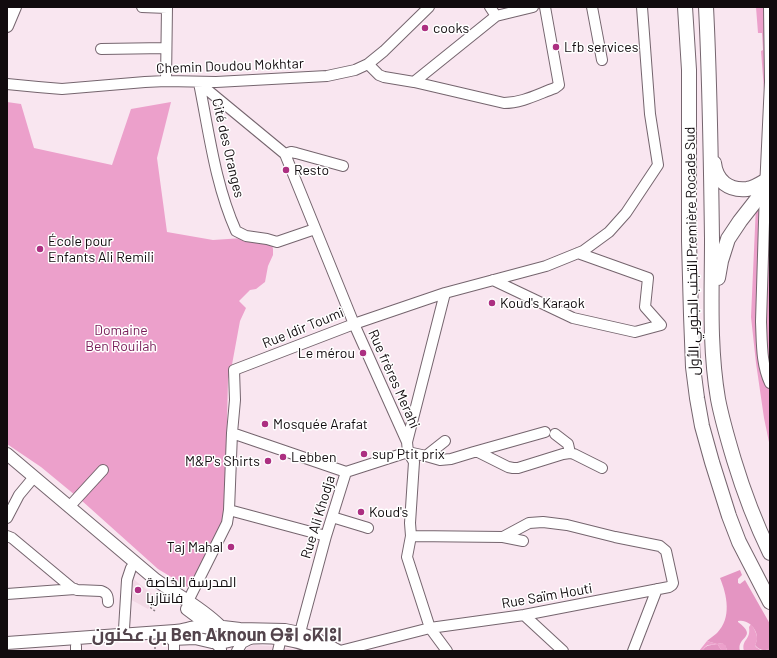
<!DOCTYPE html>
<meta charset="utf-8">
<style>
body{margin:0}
#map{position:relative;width:777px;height:658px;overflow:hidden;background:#f9e6f0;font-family:Barlow,sans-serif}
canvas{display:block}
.frame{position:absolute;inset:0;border:8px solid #110b0e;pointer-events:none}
</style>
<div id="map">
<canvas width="777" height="658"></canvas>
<div class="frame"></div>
</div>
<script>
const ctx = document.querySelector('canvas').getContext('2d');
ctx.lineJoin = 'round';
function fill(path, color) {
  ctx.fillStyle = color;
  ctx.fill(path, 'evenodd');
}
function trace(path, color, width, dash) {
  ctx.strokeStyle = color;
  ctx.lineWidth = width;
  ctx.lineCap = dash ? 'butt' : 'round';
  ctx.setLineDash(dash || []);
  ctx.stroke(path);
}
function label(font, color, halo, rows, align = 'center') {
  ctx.font = font + ' Barlow,Cairo,"Noto Sans Tifinagh",sans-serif';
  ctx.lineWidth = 3;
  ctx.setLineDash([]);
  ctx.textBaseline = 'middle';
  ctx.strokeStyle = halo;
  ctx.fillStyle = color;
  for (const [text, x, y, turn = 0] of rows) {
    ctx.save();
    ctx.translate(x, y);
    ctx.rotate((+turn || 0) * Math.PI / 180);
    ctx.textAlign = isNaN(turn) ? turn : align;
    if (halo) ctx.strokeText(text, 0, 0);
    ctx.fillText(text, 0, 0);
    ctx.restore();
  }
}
fill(new Path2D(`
 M132,578L156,597L151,606L149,605L150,606L148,609L128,598Z
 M254,645L282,647L301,651H244L250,646Z`), '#f2d8e5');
fill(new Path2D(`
 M756,7H770V447L764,418L756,363L751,317L756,205L760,173L762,169L764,115V90L761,51L763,50L762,33H758Z
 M7,102L21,104L34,148L112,165L131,109L171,102L157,158L167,232L213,240L243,238L272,244L273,249V255L268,266L265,282L256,289L250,290L239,301L246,308L240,321L231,370L228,379L225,507L222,525L191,589L158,569L81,500L41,467L7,444Z
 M751,624C755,630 760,638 755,645L756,647L762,651L770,648V651H744C741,639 751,641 749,627Z
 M707,641L717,644L722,643L725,644L727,650L722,651L718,645C710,645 707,643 702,651H699Z`), '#eca0cb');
fill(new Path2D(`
 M740,570L742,575L738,579V583L740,584L745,580L770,624V636L769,638L770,643V648C765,652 759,650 755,645C762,634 750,618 738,621V622C759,638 736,636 740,651H702C707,644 710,645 718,645L722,651L727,650L725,645L722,643L717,644L707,641C710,638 714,636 717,633C732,618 727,595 720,578Z`), '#e495c2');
const minor = new Path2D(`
 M142,7L167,8
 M490,7L496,16
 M592,7L602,60
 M769,7L770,82L765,189L761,322C762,342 761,364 770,383
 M101,49L166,48
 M368,64L379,75L384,77L414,82L504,103C522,103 538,94 555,88L559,85L545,7
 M166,81L167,7
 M414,82L496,16L533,7
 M199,83L285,154L354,324L407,442L408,452L414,462L410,523L411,536L407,557L430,628L447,651
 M199,83C209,132 215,184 236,231L246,236L267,239L277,242L315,229
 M7,84L38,87L62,89L145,82L166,81L216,82L327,76L355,70L368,64L384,51L429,7
 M285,154L291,152L296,153L343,166
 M493,280L573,318L635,332L661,325L645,307L648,278L578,253
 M232,433L346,472
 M555,434L568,444L570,453
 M407,442L445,293
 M474,452L545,432
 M426,456L445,441
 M69,507L103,470
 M229,510L326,536
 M332,517L365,527L368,528
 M7,518L19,495L34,477
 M7,536L12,538L72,588L77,590L101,591C107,593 108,596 108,602
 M411,536L503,537L523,541
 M7,594L75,589
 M188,601L227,523L229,510L232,433L235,400L234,370L354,324L445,293L546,266L583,251L609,232L626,213L658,165L650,114L642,7
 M524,615L563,651
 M300,633L302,625L326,536L346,472L408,452L426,456L440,460L451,459L474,452H478L508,467L513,468H518L563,454L570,453L574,454L602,468
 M124,636V629L127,580L131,568
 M174,639V651
 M215,643L221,649V651
 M76,651V646
 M237,651L242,643L252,638
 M278,651L281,638
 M340,651L430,628L524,615L669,587L672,585L673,583L666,551L660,546L615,537L567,525L543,522L529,523L503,537
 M633,651L657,589`);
const major = new Path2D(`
 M7,26L15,7
 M7,454L156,580C177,595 201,607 220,626
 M187,609L211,627
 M223,627L240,629L285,630L295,632L314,638L338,651
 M172,639L195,638L212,642
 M7,643L175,631C188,630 197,624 210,628
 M220,643C256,634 288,635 322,651`);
const highway = new Path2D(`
 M685,7L689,70V241L691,315L693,367L697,398L702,426L712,462L729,516L739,542L770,602
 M706,7C710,84 711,162 712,239C712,293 709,346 718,399C722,420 728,440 734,460C744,493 755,522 770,553
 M714,163C716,181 729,191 747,189C754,188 760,184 765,181
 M718,278L721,261L728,239L740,221L765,189`);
trace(minor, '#75656e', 12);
trace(major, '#75656e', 14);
trace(highway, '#75656e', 16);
trace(new Path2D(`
 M155,611L151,608L150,607L157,597
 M155,647V651`), '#8a7d84', 1.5, [2, 2]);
trace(minor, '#fff', 10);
trace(major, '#fff', 12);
trace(highway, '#fff', 14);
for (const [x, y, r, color] of [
 [425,28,4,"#ac2f81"],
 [556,47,4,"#ac2f81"],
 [286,170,4,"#ac2f81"],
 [40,249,4,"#ac2f81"],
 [492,303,4,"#ac2f81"],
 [363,353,4,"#ac2f81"],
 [265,424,4,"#ac2f81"],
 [364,454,4,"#ac2f81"],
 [283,457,4,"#ac2f81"],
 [268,461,4,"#ac2f81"],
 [361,512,4,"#ac2f81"],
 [231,547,4,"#ac2f81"],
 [138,590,4,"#ac2f81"]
]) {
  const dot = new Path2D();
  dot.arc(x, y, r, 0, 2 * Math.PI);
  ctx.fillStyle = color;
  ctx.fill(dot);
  trace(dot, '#fff', 1.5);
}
label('14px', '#110b0e', '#fff', [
 ["cooks",433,28],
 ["Lfb services",564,47],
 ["Resto",294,170],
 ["École pour",48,241],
 ["Enfants Ali Remili",48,257],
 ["Koud's Karaok",500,303],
 ["Le mérou",355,353,"right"],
 ["Mosquée Arafat",273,424],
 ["sup Ptit prix",372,454],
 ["Lebben",291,457],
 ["M&P's Shirts",260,461,"right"],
 ["Koud's",369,512],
 ["Taj Mahal",223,547,"right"],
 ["المدرسة الخاصة",146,582],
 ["فانتازيا",146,598]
], 'left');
label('14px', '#110b0e', '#fff', [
 ["Chemin Doudou Mokhtar",230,66,-2],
 ["Cité des Oranges",228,148,77],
 ["التجنب الجنوبي الأول Première Rocade Sud",692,251,-91],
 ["Rue Idir Toumi",303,328,-22],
 ["Rue frères Merahi",394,379,66],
 ["Rue Ali Khodja",318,517,-73],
 ["Rue Saïm Houti",547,596,-10]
]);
label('14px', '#781c58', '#fff', [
 ["Domaine",121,330],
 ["Ben Rouilah",121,346]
]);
label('bold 18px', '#53444c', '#fff', [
 ["بن عكنون Ben Aknoun ⴱⴻⵏ ⴰⴽⵏⵓⵏ",217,635]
]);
</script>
